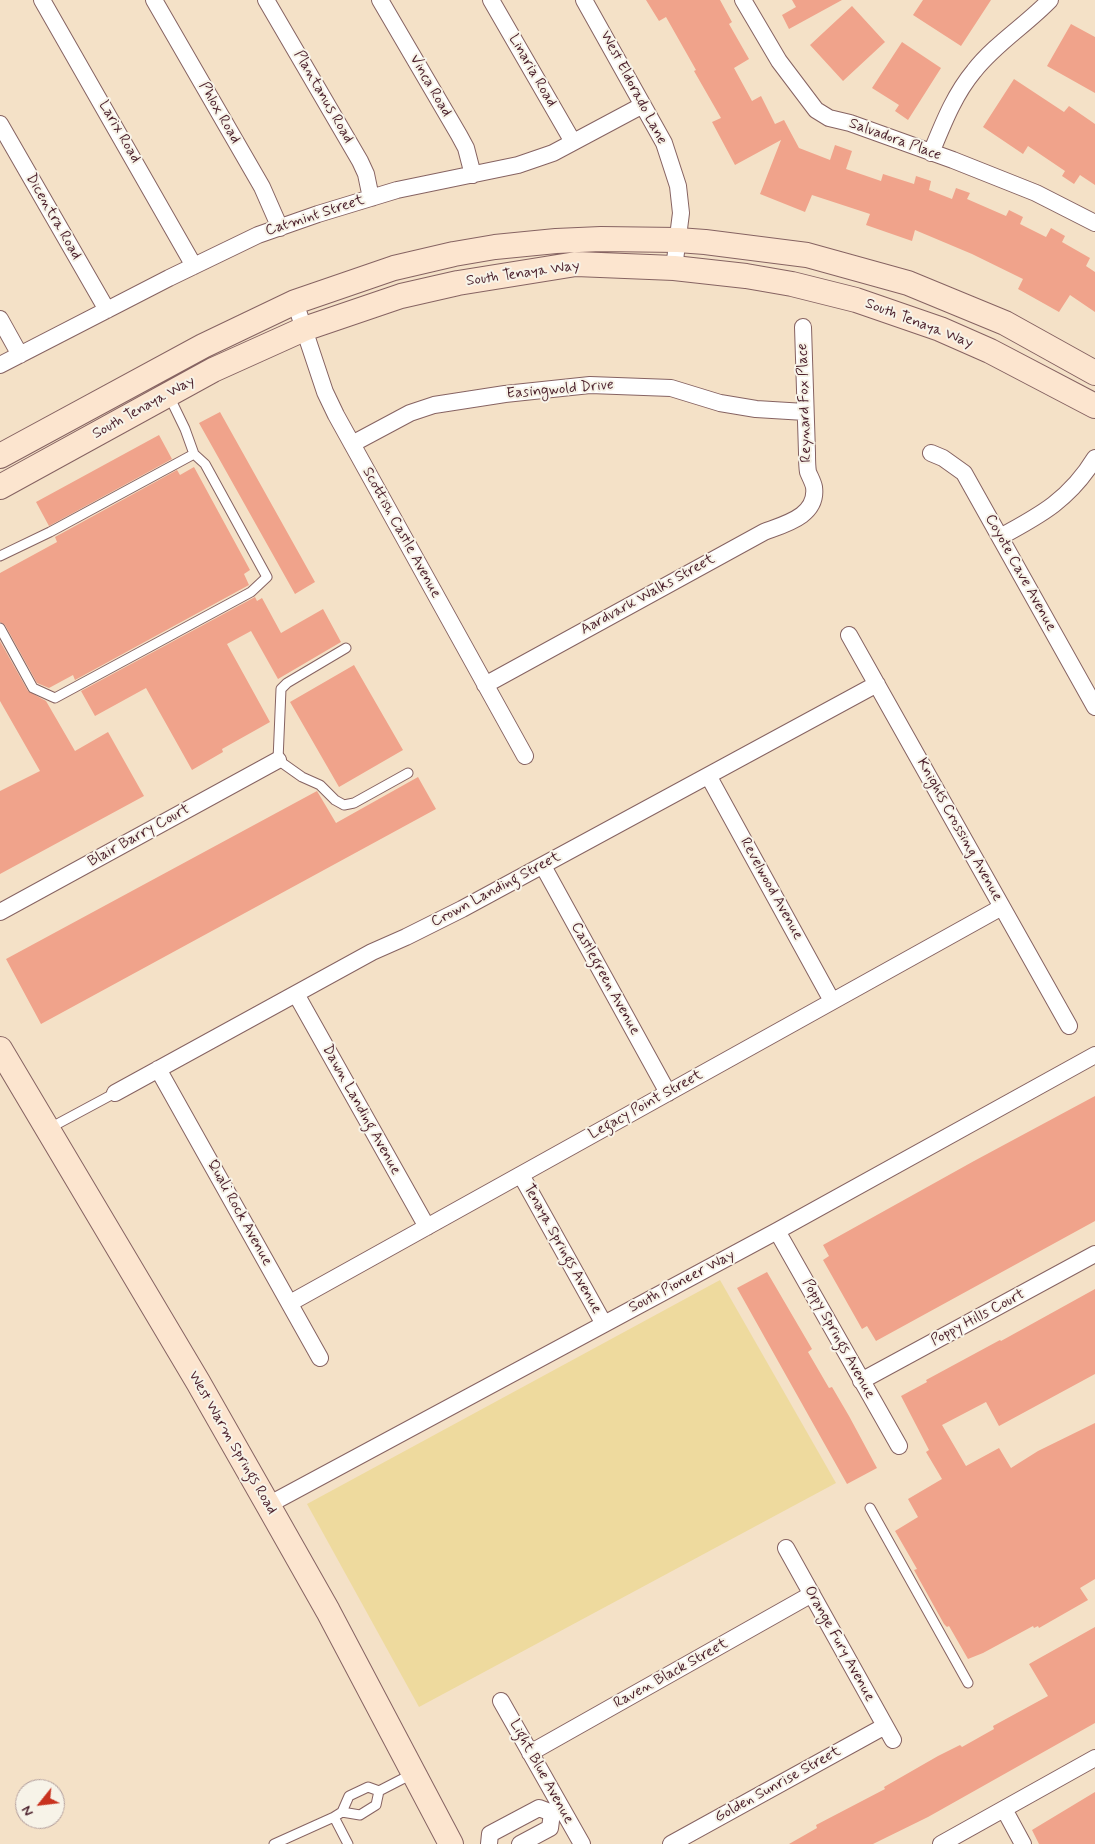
<!DOCTYPE html>
<style>
body{margin:0}
#map{position:relative;width:1095px;height:1844px;overflow:hidden;background:#f4e1c7;font-family:Mynerve,sans-serif}
canvas{display:block}
.north{position:absolute;left:15px;top:1779px;width:50px;height:50px;box-sizing:border-box;background:#f7f3e8;border:1px solid #b29e9c;border-radius:50%;rotate:241deg;font-size:14px;font-weight:700;line-height:20px;text-align:center;color:#4a1f2b}
.north::after{content:'';display:block;margin:auto;width:18px;height:22px;background:#c8321e;clip-path:polygon(50% 0,100% 100%,50% 72%,0 100%)}
</style>
<div id="map">
<canvas width="1095" height="1844"></canvas>
<div class="north">N</div>
</div>
<script>
const ctx = document.querySelector('canvas').getContext('2d');
ctx.lineJoin = 'round';
function fill(path, color) {
  ctx.fillStyle = color;
  ctx.fill(path, 'evenodd');
}
function trace(path, color, width, dash) {
  ctx.strokeStyle = color;
  ctx.lineWidth = width;
  ctx.lineCap = dash ? 'butt' : 'round';
  ctx.setLineDash(dash || []);
  ctx.stroke(path);
}
function label(font, color, halo, rows, align = 'center') {
  ctx.font = font + ' Mynerve,sans-serif';
  ctx.lineWidth = 4;
  ctx.setLineDash([]);
  ctx.textBaseline = 'middle';
  ctx.strokeStyle = halo;
  ctx.fillStyle = color;
  for (const [text, x, y, turn = 0] of rows) {
    ctx.save();
    ctx.translate(x, y);
    ctx.rotate((+turn || 0) * Math.PI / 180);
    ctx.textAlign = isNaN(turn) ? turn : align;
    if (halo) ctx.strokeText(text, 0, 0);
    ctx.fillText(text, 0, 0);
    ctx.restore();
  }
}
fill(new Path2D(`
 M720,1280L836,1483L419,1707L307,1504Z`), '#eeda9e');
fill(new Path2D(`
 M646,0H720L732,22L729,24L749,59L734,68L752,101L761,96L775,124L784,120L799,148L830,160L835,145L852,151L846,169L881,181L883,174L914,184L916,176L931,181L929,190L952,199L956,188L970,193L967,199L1006,216L1009,210L1023,217L1020,224L1046,237L1051,228L1065,236L1062,242L1090,258L1086,266L1095,272V312L1070,295L1059,312L1018,289L1023,279L972,254L915,230L912,241L866,225L870,214L812,195L805,212L760,194L781,140L735,165L712,122L721,118L694,71L696,70L666,17L659,21Z
 M792,0H842L789,29L782,15L796,7Z
 M923,0H991L961,46L913,15Z
 M852,6L885,42L843,81L810,45Z
 M1071,24L1095,37V93L1047,66Z
 M902,42L941,68L908,120L895,111L899,105L872,88Z
 M1014,79L1064,112L1069,106L1095,124V185L1080,175L1074,184L1062,176L1065,171L1028,146L1023,154L983,127Z
 M220,412L315,582L295,594L199,423Z
 M159,435L172,459L49,526L36,502Z
 M194,467L250,570L244,574L249,585L75,680L73,675L49,688L37,683L5,625L0,622V573L57,542L55,537L177,470L180,475Z
 M255,597L257,601L262,598L281,633L323,609L341,642L278,679L251,631L227,644L270,722L222,749L223,752L192,770L146,688L95,716L81,691Z
 M0,641L28,691L46,701L75,751L108,732L144,796L0,874V791L40,771L0,701Z
 M354,665L403,750L339,787L290,702Z
 M418,777L436,809L41,1024L6,959L317,791L336,823Z
 M1095,1096V1221L876,1341L867,1326L862,1329L823,1260L829,1256L823,1245L974,1161Z
 M767,1272L812,1349L808,1352L829,1388L832,1387L849,1416L877,1468L847,1484L737,1288Z
 M1095,1289V1374L999,1426L986,1402L942,1425L966,1466L999,1448L1011,1468L1038,1451L1095,1423V1579L1080,1588L1088,1600L1039,1628L1038,1626L1034,1628L1033,1626L983,1653L968,1659L949,1626L947,1627L944,1624L914,1570L917,1569L895,1531L918,1517L908,1499L942,1479L926,1452L929,1450L901,1396L927,1382L926,1380L1000,1340L1001,1341Z
 M1095,1627V1723L928,1817L873,1844H789L817,1828L816,1825L885,1789L884,1787L938,1756L960,1745L962,1747L994,1729L993,1726L1048,1696L1029,1664Z
 M1095,1792V1844H1039L1032,1830Z`), '#f0a38b');
const lane = new Path2D(`
 M169,396L185,429L194,454
 M0,556L50,532L194,454L205,464L267,577L251,592L55,698L33,688L0,628
 M346,648L287,683L281,689L278,760L302,777L320,785L335,800L344,805L354,803L408,773
 M48,1129L115,1093
 M870,1508L968,1683
 M379,1791L412,1774
 M334,1817L342,1812L349,1796L368,1787L379,1791L376,1805L360,1815L342,1812
 M274,1844L334,1817L348,1844`);
const street = new Path2D(`
 M42,0L194,266
 M154,0L262,187L280,228
 M266,0L360,161L366,174L371,198
 M380,0L459,135L466,148L473,175
 M491,0L573,142
 M584,0L664,143L678,186L681,213L674,268
 M743,0L779,61L816,110L829,118L850,123L953,160L1036,193L1095,223
 M0,124L107,310
 M931,153C943,124 954,95 974,71C995,44 1026,25 1050,0
 M295,302L325,392L336,415L525,756
 M0,319L20,355
 M0,365L169,278L258,235L318,214L397,190L518,165L553,153L643,105
 M352,444L410,413L434,405L505,394L590,385L671,388L720,403L756,409L805,412
 M931,453L943,458L964,473L1095,707
 M1000,537C1041,515 1070,499 1095,458
 M849,635L1069,1026
 M485,685L764,532C785,524 818,516 814,487C813,482 810,477 808,472C807,466 807,459 807,453L803,327
 M709,777L832,1001
 M543,866L668,1093
 M0,912L278,760
 M296,994L427,1227
 M158,1069L320,1358
 M115,1093L372,952L406,937L462,909L877,684
 M521,1175L604,1324
 M777,1231L899,1446
 M290,1303L1002,907
 M861,1381L1095,1254
 M268,1505L777,1231L1095,1055
 M786,1548L893,1740
 M501,1701L582,1844
 M530,1753L812,1594
 M1004,1809L1023,1844
 M489,1844L490,1834L539,1808L552,1813
 M520,1844L550,1828L552,1813
 M671,1844L885,1726
 M941,1844L1095,1758`);
const secondary = new Path2D(`
 M0,456L203,346L295,302L394,268L454,254L495,247L556,241L601,239L678,240L705,242L807,255L908,283L1005,323L1095,373
 M0,487L213,370L304,329L401,296L458,283L576,264L674,268L746,276L792,284L856,300L940,329L990,351L1095,406
 M0,1049L198,1382L268,1505L328,1611L451,1844`);
trace(lane, '#866362', 11);
trace(street, '#866362', 18);
trace(secondary, '#866362', 26);
trace(lane, '#fff', 9);
trace(street, '#fff', 16);
trace(secondary, '#fce5cf', 24);
label('15px', '#4a1f2b', '#f7f3e8', [
 ["Linaria Road",532,71,60],
 ["Vinca Road",430,86,60],
 ["West Eldorado Lane",633,88,62],
 ["Plantanus Road",323,97,60],
 ["Phlox Road",219,113,60],
 ["Larix Road",119,132,60],
 ["Salvadora Place",895,140,20],
 ["Catmint Street",315,216,-18],
 ["Dicentra Road",53,217,60],
 ["South Tenaya Way",523,274,-8],
 ["South Tenaya Way",919,324,21],
 ["Easingwold Drive",560,390,-5],
 ["Reynard Fox Place",805,403,-92],
 ["South Tenaya Way",144,408,-29],
 ["Scottish Castle Avenue",401,533,61],
 ["Coyote Cave Avenue",1020,573,61],
 ["Aardvark Walks Street",648,595,-29],
 ["Knights Crossing Avenue",959,830,61],
 ["Blair Barry Court",139,836,-29],
 ["Revelwood Avenue",771,889,61],
 ["Crown Landing Street",496,890,-28],
 ["Castlegreen Avenue",605,979,61],
 ["Legacy Point Street",646,1105,-29],
 ["Dawn Landing Avenue",361,1110,61],
 ["Quali Rock Avenue",239,1213,61],
 ["Tenaya Springs Avenue",562,1249,61],
 ["South Pioneer Way",682,1282,-28],
 ["Poppy Hills Court",978,1318,-28],
 ["Poppy Springs Avenue",838,1339,61],
 ["West Warm Springs Road",232,1443,60],
 ["Orange Fury Avenue",839,1644,61],
 ["Raven Black Street",671,1674,-29],
 ["Light Blue Avenue",541,1772,61],
 ["Golden Sunrise Street",778,1785,-29]
]);
</script>
